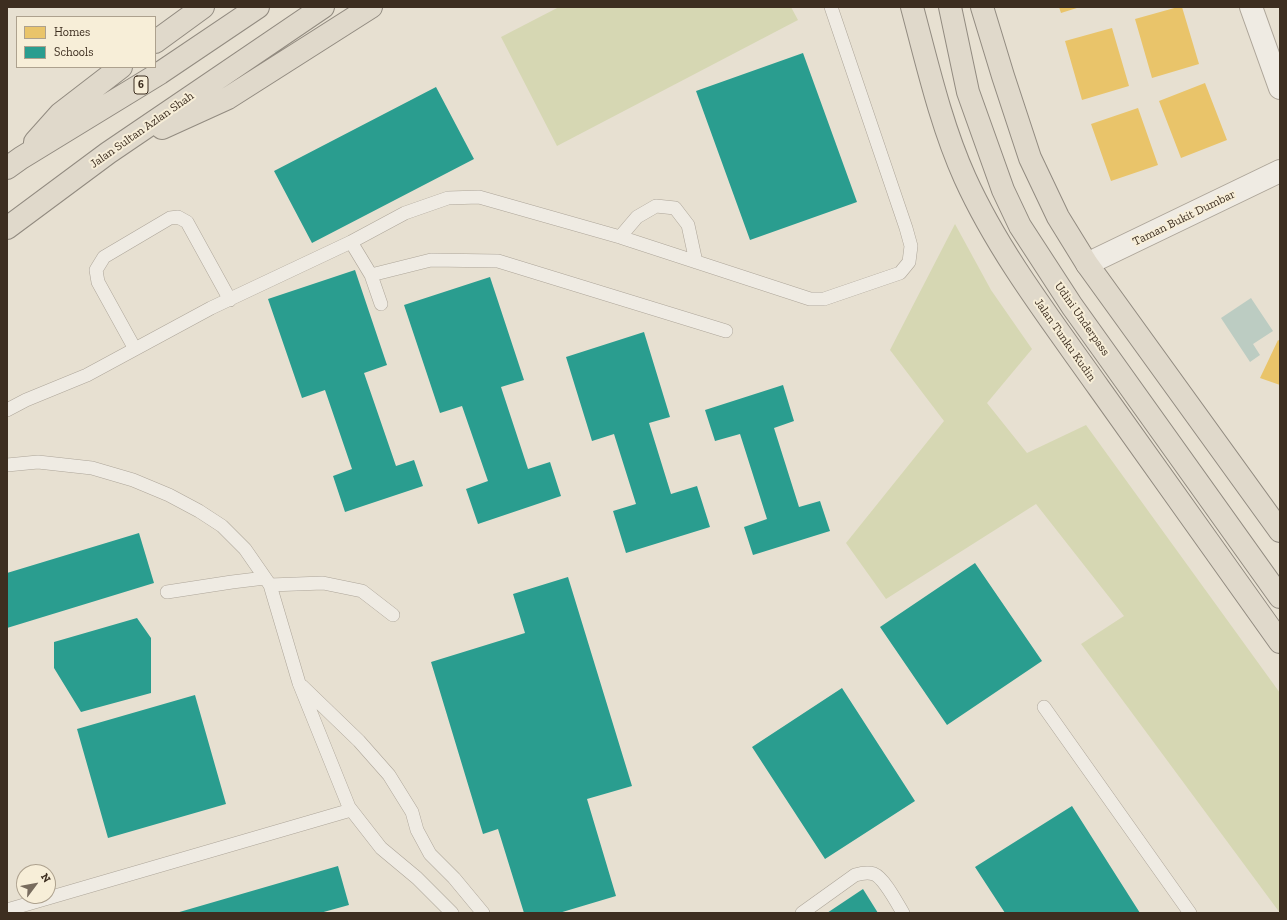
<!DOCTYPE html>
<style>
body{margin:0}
#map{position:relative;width:1287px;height:920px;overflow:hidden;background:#e7e0d1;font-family:"Zilla Slab",serif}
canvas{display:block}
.frame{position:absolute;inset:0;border:8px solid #3d2e20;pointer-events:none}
.legend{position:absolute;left:16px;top:16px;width:140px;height:52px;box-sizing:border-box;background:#f7eed8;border:1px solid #ada18e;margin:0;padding:5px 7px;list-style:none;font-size:12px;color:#3d2e20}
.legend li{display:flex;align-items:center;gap:8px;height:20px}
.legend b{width:20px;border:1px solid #ada18e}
.north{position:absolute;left:16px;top:864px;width:40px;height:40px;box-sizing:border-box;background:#f7eed8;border:1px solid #ada18e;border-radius:50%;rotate:58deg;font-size:11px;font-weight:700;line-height:16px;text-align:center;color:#3d2e20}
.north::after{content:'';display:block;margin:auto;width:14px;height:18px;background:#786c5e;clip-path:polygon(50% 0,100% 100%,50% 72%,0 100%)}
</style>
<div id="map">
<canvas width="1287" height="920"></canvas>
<div class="frame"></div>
<ul class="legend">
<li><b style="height:11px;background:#e9c46a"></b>Homes</li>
<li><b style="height:11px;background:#2a9d8f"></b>Schools</li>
</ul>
<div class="north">N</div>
</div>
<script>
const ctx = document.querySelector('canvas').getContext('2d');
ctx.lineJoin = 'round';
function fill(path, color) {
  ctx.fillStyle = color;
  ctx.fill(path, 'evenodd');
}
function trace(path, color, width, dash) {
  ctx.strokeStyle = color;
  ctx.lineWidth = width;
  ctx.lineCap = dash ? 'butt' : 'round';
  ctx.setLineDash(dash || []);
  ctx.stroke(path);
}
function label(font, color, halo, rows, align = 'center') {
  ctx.font = font + ' "Zilla Slab",serif';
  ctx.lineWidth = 4;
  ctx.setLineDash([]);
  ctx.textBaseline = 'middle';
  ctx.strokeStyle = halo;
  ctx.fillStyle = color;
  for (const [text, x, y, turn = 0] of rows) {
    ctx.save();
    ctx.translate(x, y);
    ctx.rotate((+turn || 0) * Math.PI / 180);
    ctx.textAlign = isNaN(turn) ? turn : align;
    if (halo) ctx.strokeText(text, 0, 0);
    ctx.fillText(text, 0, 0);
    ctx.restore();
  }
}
fill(new Path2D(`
 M559,7H791L798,20L557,146L501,37Z
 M955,224L991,290L1032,349L987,403L1027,453L1086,425L1280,693V913L1081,644L1124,616L1036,504L886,599L846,543L944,421L890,350Z`), '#d6d7b3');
fill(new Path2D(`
 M1251,298L1273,331L1253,344L1260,355L1250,362L1221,318Z`), '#bcccc2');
fill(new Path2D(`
 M1059,7H1080L1061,13Z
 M1178,7H1182L1199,64L1152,78L1135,19Z
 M1112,28L1129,86L1082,100L1065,41Z
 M1205,83L1227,140L1181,158L1159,101Z
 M1138,108L1158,165L1111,181L1091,124Z
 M1278,340L1280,341V385L1260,378Z`), '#e9c46a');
fill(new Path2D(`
 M803,53L857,202L750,240L696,91Z
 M436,87L474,159L312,243L274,171Z
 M355,270L387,365L364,373L396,466L414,460L423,486L345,512L333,476L352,469L325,390L302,398L268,299Z
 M490,277L524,380L501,387L528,469L550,462L561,496L478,524L466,489L488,481L462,406L440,413L404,305Z
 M644,332L670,417L649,423L671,494L697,486L710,527L626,553L613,511L636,504L614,434L592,441L566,357Z
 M783,385L794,421L774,428L799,507L820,501L830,531L753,555L744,527L767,519L740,434L715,441L705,410Z
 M139,533L154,583L7,628V573Z
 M975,563L1042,661L947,725L880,627Z
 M568,577L632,786L587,799L616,896L559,913H524L498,829L483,834L431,662L525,633L513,594Z
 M137,618L151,638V693L81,712L54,668V642Z
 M842,688L915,801L825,859L752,747Z
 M195,695L226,804L108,838L77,729Z
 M1072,806L1140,913H1005L975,867Z
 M338,866L349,905L320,913H176Z
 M863,889L878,913H827Z`), '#2a9d8f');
const service = new Path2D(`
 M620,237L637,217L656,206L675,208L688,225L696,262
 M351,242L371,275L431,260L498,261L726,331
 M371,275L381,304
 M135,349L98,282L96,270L104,257L170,218L178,217L187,222L230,300
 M7,410L26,400L87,375L211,308L351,242L405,213L448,198L479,197L620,237L810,299H824L900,273L909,262L911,246L906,228L831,7
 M7,465L38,462L92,468L133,480L169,495L199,511L222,526L245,549L270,585L299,683L349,807L381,848L417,878L452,913
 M270,585L323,583L362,591L393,615
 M167,592L232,582L265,578
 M302,686L359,741L389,775L412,812L417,830L430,854L454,878L483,913
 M1044,707L1190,913
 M7,910L351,810
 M802,913L855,875C862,873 868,872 874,874C884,878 897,903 903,913`);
const minor = new Path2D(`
 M1251,7L1280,88
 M1087,264L1280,171`);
const trunk = new Path2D(`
 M912,7C927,63 941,125 965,178C999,253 1051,320 1099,388C1159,473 1220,557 1280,642
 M950,7L968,92L1003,190L1020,226L1072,306L1280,597
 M982,7L1003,76L1030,158L1058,217L1087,264L1280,531
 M155,42L203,7
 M162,128L228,98L371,7
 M35,142L60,114L121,67
 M7,168L21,158L160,73L258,7
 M7,228L108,153L323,7`);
trace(service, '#ada599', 14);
trace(minor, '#ada599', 24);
trace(trunk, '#928b80', 24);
trace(service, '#efebe3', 13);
trace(minor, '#efebe3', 22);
trace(trunk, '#e0d9cb', 22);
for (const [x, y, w] of [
 [141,85,14]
]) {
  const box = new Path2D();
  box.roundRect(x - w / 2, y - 9, w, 18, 3);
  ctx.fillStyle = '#f7eed8';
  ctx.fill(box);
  trace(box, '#3d2e20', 1);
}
label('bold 11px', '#3d2e20', null, [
 ["6",141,85]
]);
label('12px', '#3d2e20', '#f7eed8', [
 ["Jalan Sultan Azlan Shah",142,130,-35],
 ["Taman Bukit Dumbar",1184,218,-26],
 ["Udini Underpass",1082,319,55],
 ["Jalan Tunku Kudin",1065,340,55]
]);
</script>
